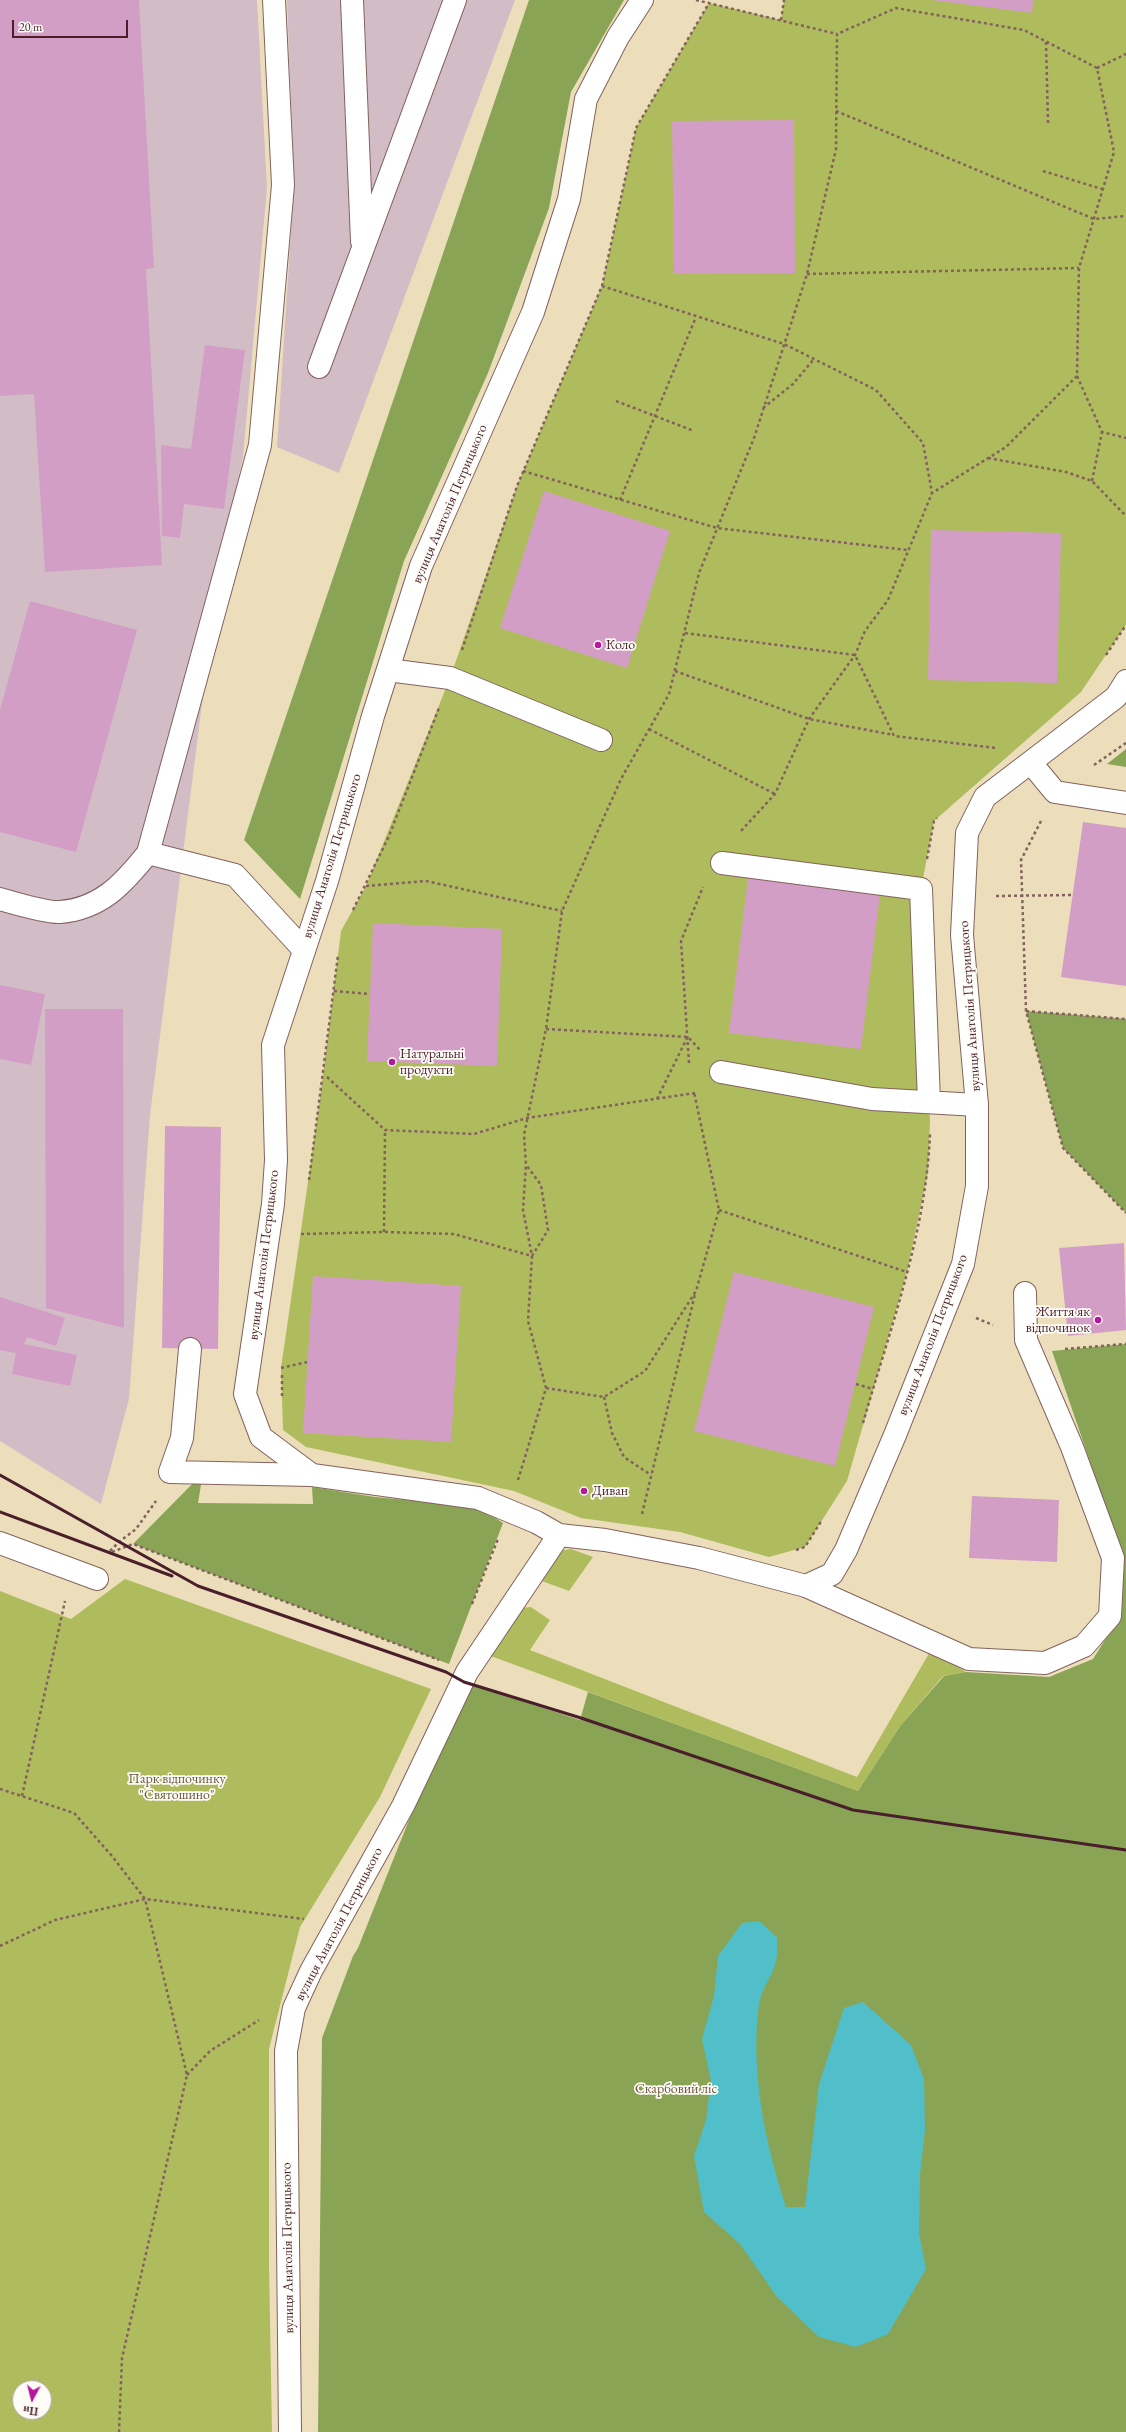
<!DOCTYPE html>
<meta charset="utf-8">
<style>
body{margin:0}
#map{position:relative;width:1126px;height:2432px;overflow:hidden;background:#ecdebb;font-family:"EB Garamond",serif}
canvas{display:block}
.north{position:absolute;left:12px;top:2380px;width:40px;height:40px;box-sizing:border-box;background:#fdfcf7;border:1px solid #b5a4a5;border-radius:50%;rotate:187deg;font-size:11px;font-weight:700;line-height:16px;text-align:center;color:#4a1f2b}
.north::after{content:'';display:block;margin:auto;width:14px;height:18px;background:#b5179e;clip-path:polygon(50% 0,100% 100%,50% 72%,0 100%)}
.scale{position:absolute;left:12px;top:20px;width:116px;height:18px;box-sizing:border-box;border:2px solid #4a1f2b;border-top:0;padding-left:5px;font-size:12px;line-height:14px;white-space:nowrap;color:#4a1f2b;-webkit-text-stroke:3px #fdfcf7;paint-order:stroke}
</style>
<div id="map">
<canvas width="1126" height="2432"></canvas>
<div class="north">Пн</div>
<div class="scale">20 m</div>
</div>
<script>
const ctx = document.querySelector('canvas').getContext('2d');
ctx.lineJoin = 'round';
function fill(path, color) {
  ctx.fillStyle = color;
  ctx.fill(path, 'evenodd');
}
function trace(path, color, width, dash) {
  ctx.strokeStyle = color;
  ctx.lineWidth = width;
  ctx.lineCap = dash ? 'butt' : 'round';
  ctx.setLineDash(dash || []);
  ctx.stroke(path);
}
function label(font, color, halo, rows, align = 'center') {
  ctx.font = font + ' "EB Garamond",serif';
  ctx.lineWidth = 3.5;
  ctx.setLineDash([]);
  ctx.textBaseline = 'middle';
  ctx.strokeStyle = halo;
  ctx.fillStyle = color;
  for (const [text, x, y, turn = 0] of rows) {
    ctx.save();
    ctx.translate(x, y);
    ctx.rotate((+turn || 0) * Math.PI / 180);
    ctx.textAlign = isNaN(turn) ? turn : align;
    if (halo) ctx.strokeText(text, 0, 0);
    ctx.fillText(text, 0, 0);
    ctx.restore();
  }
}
fill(new Path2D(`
 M0,0H257L267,188L243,457L219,569L150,1115L129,1399L101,1504L0,1441Z
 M287,0H515L339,473L277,447L294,186Z`), '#d2bdc6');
fill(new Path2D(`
 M784,0H1126V625L1081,692L934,821L921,889L930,1121L928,1172L907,1272L847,1481L805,1547L769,1557L680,1532L581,1518L514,1491L306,1447L283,1430L281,1368L319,1106L341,931L366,886L450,678L517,486L602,286L636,128L709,3L781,20Z
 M571,1549L593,1557L569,1591L539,1580L559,1551Z
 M125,1579L431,1689L380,1797L300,1927L269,2049V2264L272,2432H0V1591L71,1619ZM20,2388H44V2412H20Z
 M531,1607L550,1620L530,1650L857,1777L931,1650L966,1672L943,1676L901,1725L858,1791L488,1655L520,1608Z`), '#aebc5e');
fill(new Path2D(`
 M529,0H624L571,92L549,208L488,373L404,561L300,899L244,840Z
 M1126,749V767L1107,764Z
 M1026,1011L1126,1019V1213L1063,1148Z
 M1126,1344V2432H318L322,2038L353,1956L358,1948L464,1682L580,1720L588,1692L858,1791L901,1725L944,1676L966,1672L1049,1677L1093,1659L1118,1619L1121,1552L1052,1351Z
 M203,1473L198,1503L313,1504L312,1487L375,1497L478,1507L503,1523L449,1664L133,1544Z`), '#8aa455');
fill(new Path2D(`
 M759,1921L777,1937C777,1945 778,1954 776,1961C773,1976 761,1989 759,2004C750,2072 765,2142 786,2207H805L819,2084L844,2008L863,2002L911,2045L924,2079L925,2130L920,2175L919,2233L926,2269L888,2334L856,2347L819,2337L777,2297L740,2244L704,2212L694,2156L706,2120L711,2081L702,2039L714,1996L718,1956L742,1923Z`), '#51bfc9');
fill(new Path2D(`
 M0,0H139L154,268L146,269L162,565L45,572L34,394L0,396Z
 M932,0H1033L1032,13Z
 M794,120L795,273L674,274L672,121Z
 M205,345L245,350L224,509L184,504L180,538L162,536L161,445L191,449Z
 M544,491L670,531L627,668L500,628Z
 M931,530L1061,533L1057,683L928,680Z
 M30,601L137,630L76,852L0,832V710Z
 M1083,822L1126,828V986L1061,977Z
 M748,878L880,894L861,1049L729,1033Z
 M373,923L502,929L497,1066L367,1061Z
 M0,985L45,994L31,1065L0,1059Z
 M45,1009H123L124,1328L46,1308Z
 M165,1126L221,1127L218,1349L162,1348Z
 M1124,1243L1126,1330L1068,1336L1059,1248Z
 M734,1272L874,1307L835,1466L694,1431Z
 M313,1276L461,1286L451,1442L303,1433Z
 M0,1297L65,1318L56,1346L27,1337L24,1344L77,1355L70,1386L12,1374L16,1353L0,1350Z
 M972,1496L1059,1500L1057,1562L969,1558Z`), '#d39ec5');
const lane = new Path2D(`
 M352,0L362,241
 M319,367L455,0
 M388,670L450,678L601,740
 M1031,763L1055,792L1126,803
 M148,853L235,875L304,950
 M722,863L921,889L929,1102
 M0,899C14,903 47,913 60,912C101,909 124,883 148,853L260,445L283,185L274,0
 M721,1072L872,1099L977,1105
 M190,1349L182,1438L170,1472L312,1475
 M0,1543L97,1579
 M806,1586L969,1659L1045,1663L1084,1646L1110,1616L1113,1558L1072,1447L1026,1340L1025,1293`);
const street = new Path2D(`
 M642,0L618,37L586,99L569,199L533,312L421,566L373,716L327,881L273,1045L276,1160L273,1204L245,1394L261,1437L312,1475L478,1498L536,1522L559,1535L605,1540L699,1558L806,1586L832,1574L846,1550L895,1435L963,1264L977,1186V1105L962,935L967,833L985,797L1116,697L1126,681
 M290,2432L286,2051L294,2008L311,1971L403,1806L467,1672L559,1535`);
trace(lane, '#83625d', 24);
trace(street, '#83625d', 24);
trace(new Path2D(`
 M696,0L837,34
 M781,20L784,0
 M1046,42L1048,123
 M1097,68L1126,54
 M836,111L1094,219L1126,216
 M1043,171L1102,189
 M807,274L1079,268
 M602,286L784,344L876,390L923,443L932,493
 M1077,376L1102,432L1126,438
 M616,401L694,431
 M763,408L793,384L814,359
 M988,458L1066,472L1092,481L1126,516
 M523,471L717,528L907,550
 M1092,481L1102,432
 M620,500L696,317
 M685,633L855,655L894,736L996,748
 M462,650L517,486L602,286L636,128L709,3
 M1106,655L1126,625
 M675,671L809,719L894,735
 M649,729L775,794
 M1094,765L1126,743
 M1041,821L1021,860L1026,1011L1063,1148L1126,1213
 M927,859L934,821L937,818
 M366,886L426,881L562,911
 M996,896L1073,895
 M353,910L389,836L439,708
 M334,991L370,994
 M1026,1011L1126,1019
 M546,1029L688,1037L700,1050
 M689,1063L681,941L703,887
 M327,1077L385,1130L474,1134L527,1118L695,1093
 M657,1099L687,1038
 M309,1180L338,955
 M719,1210L907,1272
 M384,1232L385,1130
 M301,1234L384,1232L454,1234L532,1256L548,1230L541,1185L527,1166
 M976,1318L993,1325
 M1065,1349L1126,1344
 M281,1368L307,1362
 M282,1375V1398
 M856,1384L873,1389
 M546,1388L604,1397L645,1371L696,1291L719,1210L694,1092
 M604,1397L612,1433L624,1457L651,1475
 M863,1423C890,1329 926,1233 930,1134
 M518,1480L546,1388L528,1321L532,1256L523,1210L526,1165L524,1135L546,1029L562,911L621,779L669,694L699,573L754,438L807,274L836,149L837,34L896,8L1024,30L1097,68L1114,152L1079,268L1077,376L1006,447L932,493L888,600L865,631L855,655L809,719L775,794L740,832
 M642,1514L695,1294
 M796,1550L805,1547L822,1520
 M110,1551L119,1542L136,1529L156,1501
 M112,1552L133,1544L439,1660
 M472,1604L498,1539
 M0,1789L74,1813L112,1856L145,1899L187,2075L122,2358L119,2432
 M22,1796L65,1601
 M0,1946L55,1920L145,1899L304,1919
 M187,2075L210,2051L259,2020`), '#83625d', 2.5, [3, 3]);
trace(lane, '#fff', 22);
trace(street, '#fff', 22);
trace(new Path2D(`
 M0,1475L198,1586L446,1672L464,1682L581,1718L853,1810L1126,1850
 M0,1512L172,1576`), '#4a1f2b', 3);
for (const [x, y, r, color] of [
 [598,645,4,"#b5179e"],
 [392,1062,4,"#b5179e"],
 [1098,1320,4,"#b5179e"],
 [584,1491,4,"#b5179e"]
]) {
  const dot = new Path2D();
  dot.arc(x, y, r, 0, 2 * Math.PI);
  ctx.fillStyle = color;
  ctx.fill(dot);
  trace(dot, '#fdfcf7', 1.5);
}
label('14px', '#4a1f2b', '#fdfcf7', [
 ["вулиця Анатолія Петрицького",450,504,-67],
 ["вулиця Анатолія Петрицького",332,856,-73],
 ["вулиця Анатолія Петрицького",970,1006,-94],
 ["вулиця Анатолія Петрицького",264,1255,-83],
 ["вулиця Анатолія Петрицького",933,1335,-69],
 ["вулиця Анатолія Петрицького",339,1924,-62],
 ["вулиця Анатолія Петрицького",288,2248,-91]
]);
label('14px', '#4a1f2b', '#fdfcf7', [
 ["Коло",606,645],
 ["Натуральні",400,1054],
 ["продукти",400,1070],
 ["Життя як",1090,1312,"right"],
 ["відпочинок",1090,1328,"right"],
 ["Диван",592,1491]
], 'left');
label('14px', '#6d563d', '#fdfcf7', [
 ["Парк відпочинку",177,1779],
 ["\"Святошино\"",177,1795],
 ["Скарбовий ліс",676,2089]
]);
</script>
